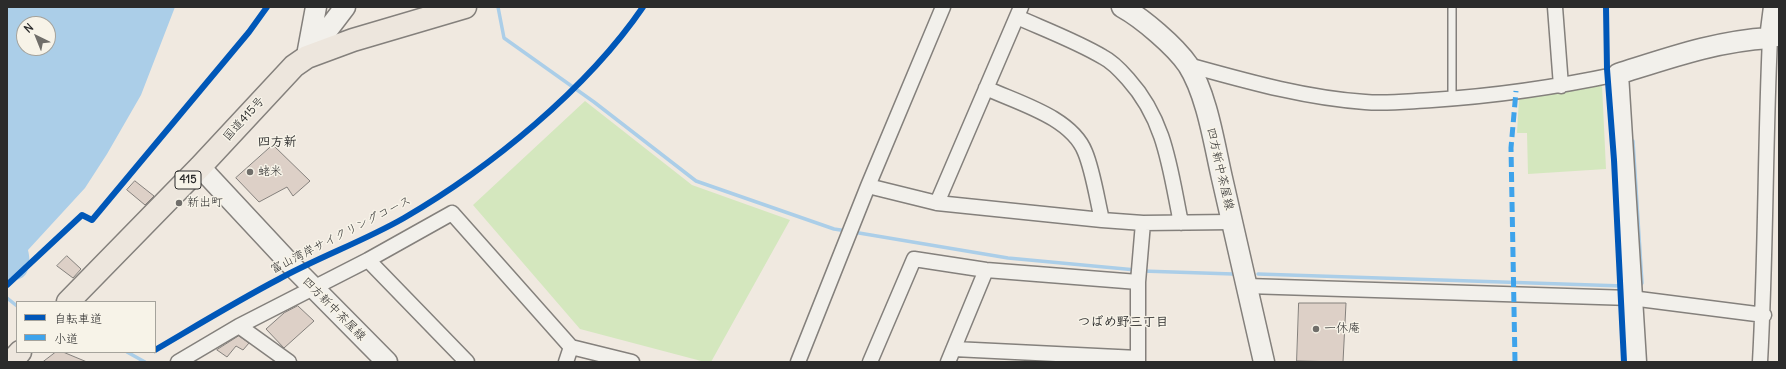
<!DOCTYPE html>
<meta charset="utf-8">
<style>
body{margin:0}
#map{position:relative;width:1786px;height:369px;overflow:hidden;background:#f0e9e0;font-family:Delius,"Klee One",sans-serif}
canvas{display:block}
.frame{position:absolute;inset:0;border:8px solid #2b2b2b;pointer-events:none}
.legend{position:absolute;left:16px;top:301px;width:140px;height:52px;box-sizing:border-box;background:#f7f3e8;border:1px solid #a5a39c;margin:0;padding:5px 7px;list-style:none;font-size:12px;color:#2b2b2b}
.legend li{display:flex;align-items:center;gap:8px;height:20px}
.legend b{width:20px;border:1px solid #a5a39c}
.north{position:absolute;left:16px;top:16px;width:40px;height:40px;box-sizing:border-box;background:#f7f3e8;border:1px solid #a5a39c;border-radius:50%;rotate:317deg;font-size:11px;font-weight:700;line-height:16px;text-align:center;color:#2b2b2b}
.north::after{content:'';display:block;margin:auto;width:14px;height:18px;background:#706e6a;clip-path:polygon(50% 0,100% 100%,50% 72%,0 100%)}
</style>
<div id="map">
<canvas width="1786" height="369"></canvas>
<div class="frame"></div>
<ul class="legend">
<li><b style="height:5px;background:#0057b8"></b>自転車道</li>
<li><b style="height:5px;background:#3ea3eb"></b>小道</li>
</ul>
<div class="north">N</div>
</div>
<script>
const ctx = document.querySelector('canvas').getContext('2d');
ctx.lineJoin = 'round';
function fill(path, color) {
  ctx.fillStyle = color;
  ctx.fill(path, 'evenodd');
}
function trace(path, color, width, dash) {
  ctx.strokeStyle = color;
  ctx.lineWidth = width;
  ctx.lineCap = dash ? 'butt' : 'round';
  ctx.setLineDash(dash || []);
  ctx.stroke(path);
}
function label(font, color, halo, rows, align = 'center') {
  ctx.font = font + ' Delius,"Klee One",sans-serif';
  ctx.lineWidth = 3;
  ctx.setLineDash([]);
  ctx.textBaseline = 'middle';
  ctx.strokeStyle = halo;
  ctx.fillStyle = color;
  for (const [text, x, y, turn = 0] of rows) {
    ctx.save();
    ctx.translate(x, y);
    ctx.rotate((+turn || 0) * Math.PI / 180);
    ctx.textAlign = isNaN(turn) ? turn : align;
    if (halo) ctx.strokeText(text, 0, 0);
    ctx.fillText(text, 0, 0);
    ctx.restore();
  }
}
fill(new Path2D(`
 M1602,85L1606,169L1528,174L1527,133H1517L1519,98Z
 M585,101L692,185L790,220L711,362H705L580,329L473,205Z`), '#d4e7be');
fill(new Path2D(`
 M7,7H175L141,95L107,154L85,188L28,250C32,266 28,284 7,279ZM24,24H48V48H24Z`), '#abcee8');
trace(new Path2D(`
 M498,7L504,38L594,102L696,181L834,229L847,231
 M1633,141L1642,283L1640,286
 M853,232L1008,258L1136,270
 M1142,271L1233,274
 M1258,274L1623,286
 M7,298L17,306
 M127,352L145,362`), '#abcee8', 3.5);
const building = new Path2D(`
 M273,145L310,181L293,196L287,187L259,202L236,178Z
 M135,181L154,196L145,205L127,190Z
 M67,256L81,269L73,278L57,266Z
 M1299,303H1346L1343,362L1297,361Z
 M298,306L314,321L284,348L266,329L284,313Z
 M239,336L249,343L243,350L236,346L227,357L217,350Z
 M56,352H63L87,362H43Z`);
fill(building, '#ddd0c7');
trace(building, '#84807c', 1);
const lane = new Path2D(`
 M1452,7V98`);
const street = new Path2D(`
 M1555,7L1561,86
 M1017,17C1044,29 1078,42 1103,57C1113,62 1121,71 1128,79C1166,121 1170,170 1181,223
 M1188,65C1246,81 1305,98 1365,102C1387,104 1410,101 1432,100C1495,96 1557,87 1618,74
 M986,88C1018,103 1071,117 1085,152C1093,171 1097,199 1102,220
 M868,186L937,203L1102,220L1143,223L1232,222
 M937,203L1021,7
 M368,260L467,362
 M1247,286L1631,298L1764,315
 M239,326L289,362
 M954,349L1138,358
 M178,362L239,326L368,260L452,213L571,347L632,362
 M566,362L571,347
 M798,362L868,186L943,7
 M870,362L914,259L986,270L1138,282
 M948,362L986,270
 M1138,362V282L1143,223
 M1760,362C1766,254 1765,146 1770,38L1779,39`);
const secondary = new Path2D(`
 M1122,7C1142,18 1175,46 1188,65C1207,95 1214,143 1222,178C1236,239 1250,301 1264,362
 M308,50L316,7
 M307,57L345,7
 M200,167L296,270L387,362
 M1636,362L1618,74C1669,58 1716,41 1770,38L1774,7`);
const highway = new Path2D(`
 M68,302L200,167L294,66L307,57L353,40L465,7
 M11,362L20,352`);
trace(lane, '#84807c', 10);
trace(street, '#84807c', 17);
trace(secondary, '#84807c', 23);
trace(highway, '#84807c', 25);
trace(lane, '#f2f0eb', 7);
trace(street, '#f2f0eb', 14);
trace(secondary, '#f2f0eb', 20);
trace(highway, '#ede6dd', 22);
trace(new Path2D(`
 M1515,362L1511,148L1516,91`), '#3ea3eb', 5, [10, 5]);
trace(new Path2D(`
 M1606,7L1607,69L1614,160L1624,362
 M7,285L82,215L92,220L249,32L267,7
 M155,350C196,326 237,301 279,279C319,257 364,241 404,218C490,168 587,89 643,7`), '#0057b8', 6);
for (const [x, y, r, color] of [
 [250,172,4,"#706e6a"],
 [179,203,4,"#706e6a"],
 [1316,329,4,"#706e6a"]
]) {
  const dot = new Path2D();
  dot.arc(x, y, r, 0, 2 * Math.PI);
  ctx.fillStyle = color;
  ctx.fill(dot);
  trace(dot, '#f7f3e8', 1.5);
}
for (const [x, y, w] of [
 [188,180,26]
]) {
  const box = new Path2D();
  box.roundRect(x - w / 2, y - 9, w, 18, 3);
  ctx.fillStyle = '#f7f3e8';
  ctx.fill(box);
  trace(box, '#2b2b2b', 1);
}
label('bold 11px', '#2b2b2b', null, [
 ["415",188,180]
]);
label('12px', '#2b2b2b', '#f7f3e8', [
 ["国道415号",244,119,-48],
 ["四方新中茶屋線",1220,169,77],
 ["富山湾岸サイクリングコース",341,235,-27],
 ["四方新中茶屋線",334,309,45]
]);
label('12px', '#2b2b2b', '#f7f3e8', [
 ["蛯米",258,172],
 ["新出町",187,203],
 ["一休庵",1324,329]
], 'left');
label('bold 13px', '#2b2b2b', '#f7f3e8', [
 ["四方新",277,142],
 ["つばめ野三丁目",1123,322]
]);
</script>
